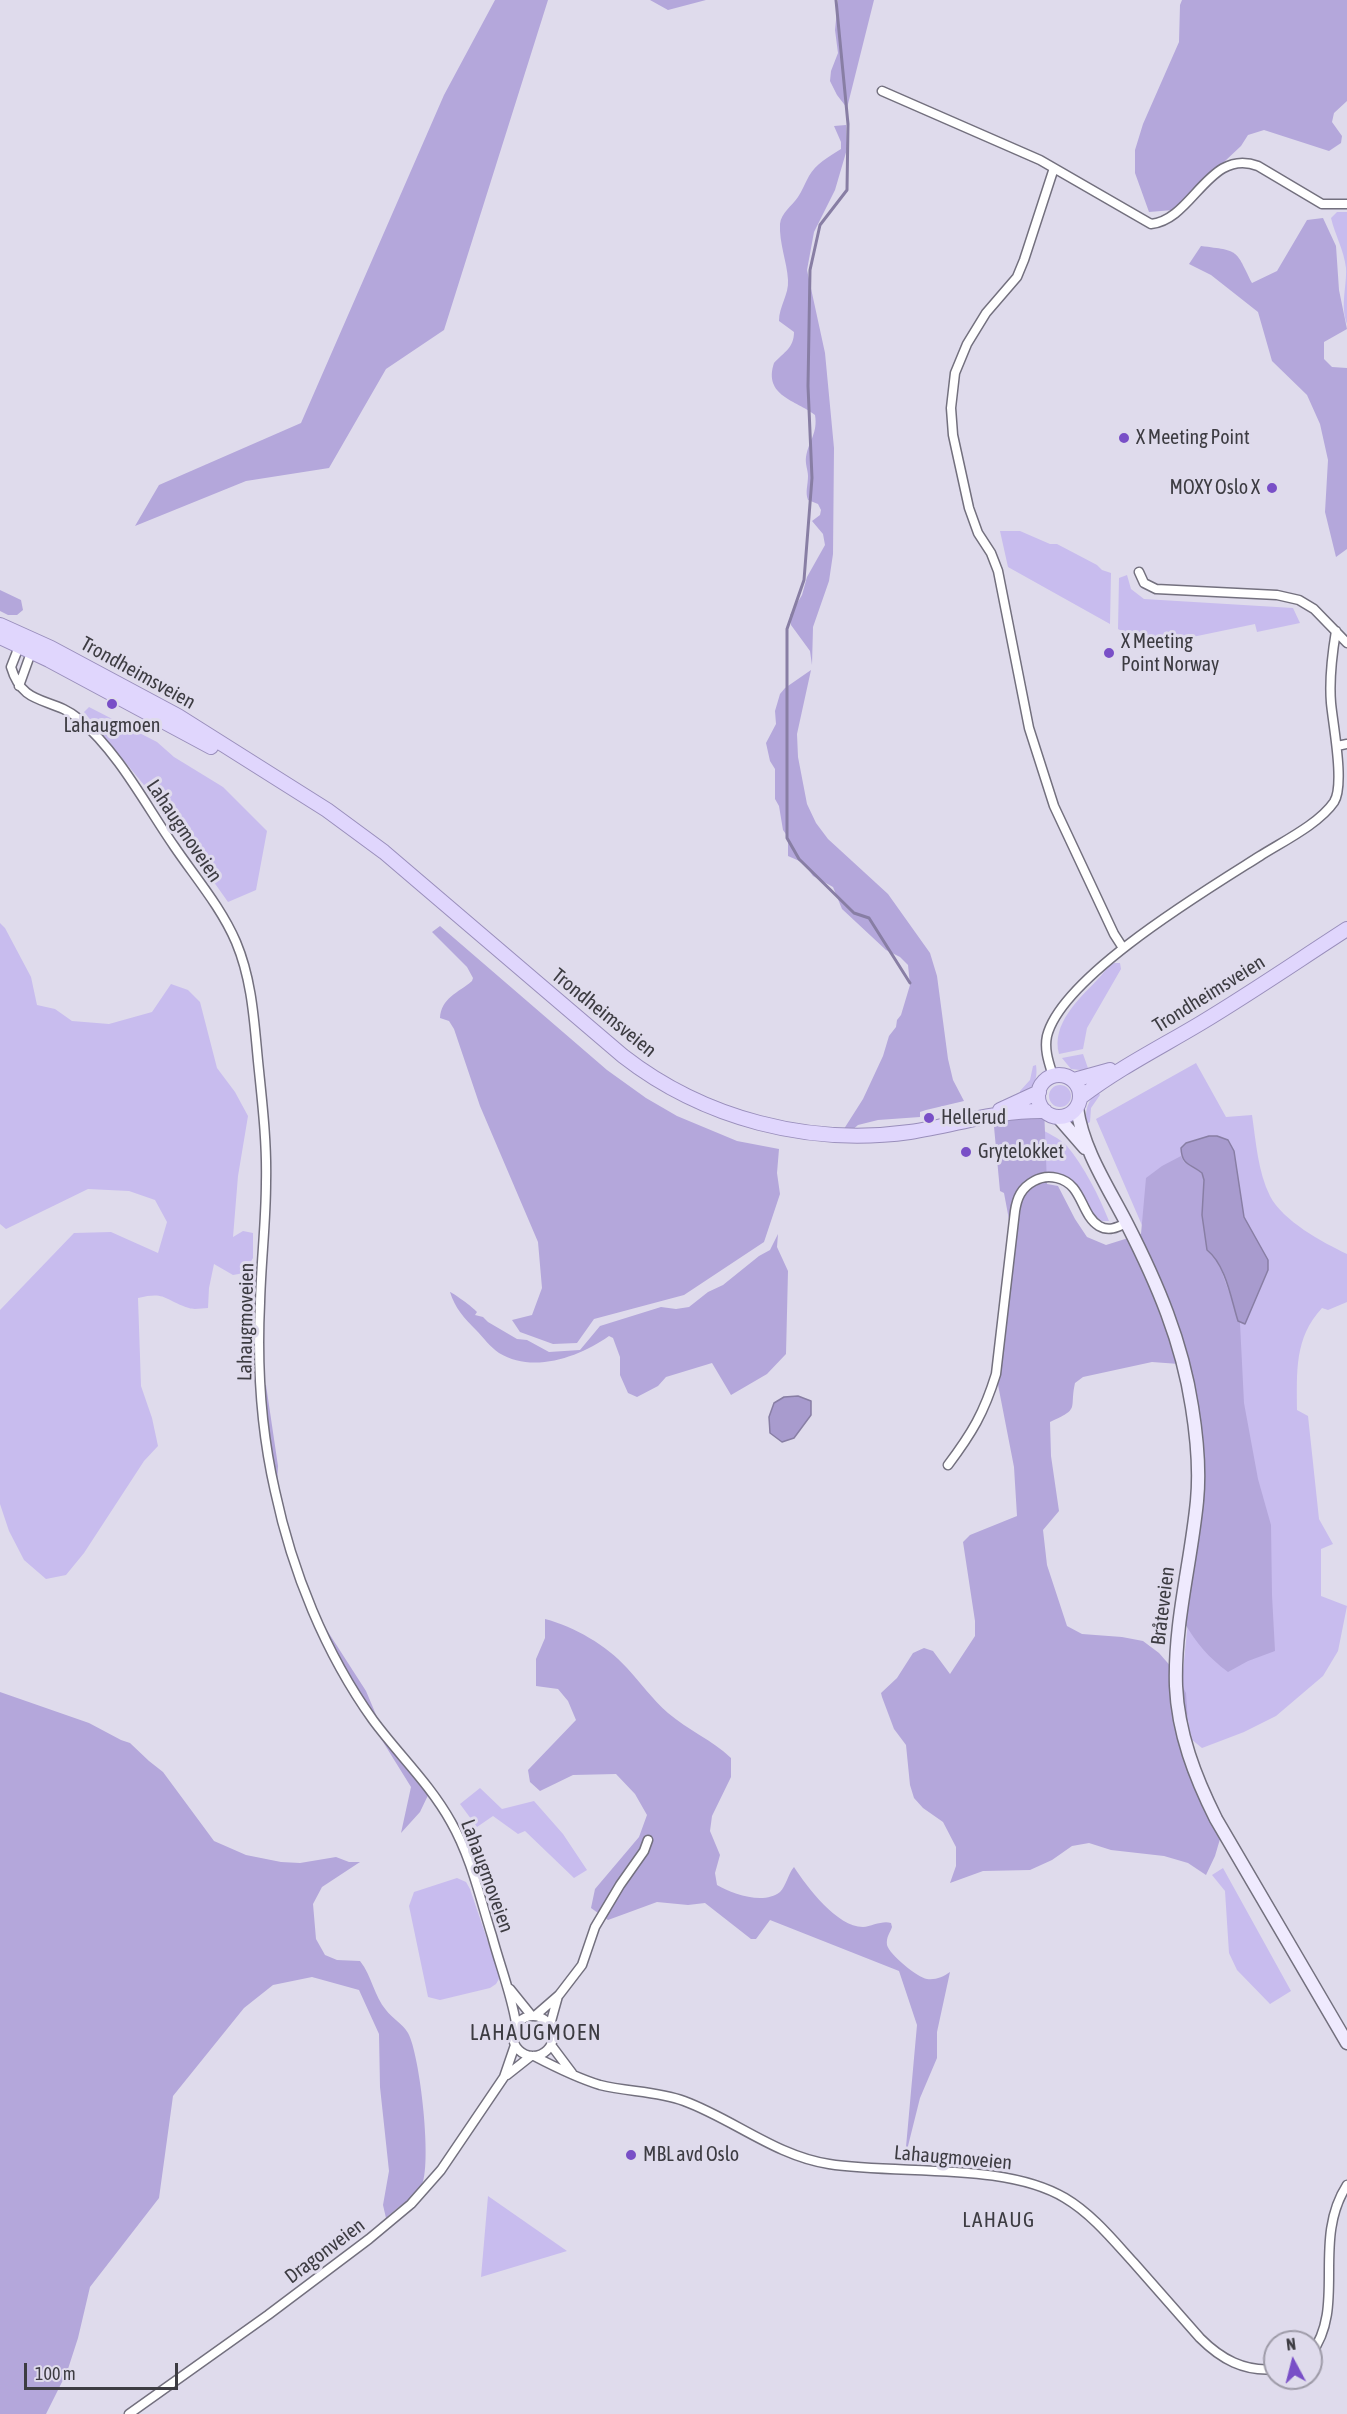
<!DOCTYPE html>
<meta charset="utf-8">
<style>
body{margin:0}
#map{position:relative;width:1347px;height:2414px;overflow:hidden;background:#dfdbec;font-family:"Asap Condensed",sans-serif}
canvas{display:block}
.north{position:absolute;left:1263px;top:2330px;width:60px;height:60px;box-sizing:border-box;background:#dfdbec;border:2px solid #9e9ba8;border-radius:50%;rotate:353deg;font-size:16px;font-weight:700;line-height:24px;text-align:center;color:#3d3c42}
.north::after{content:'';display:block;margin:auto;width:21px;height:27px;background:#794fc7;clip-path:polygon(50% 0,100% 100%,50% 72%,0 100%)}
.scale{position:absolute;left:24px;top:2363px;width:154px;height:27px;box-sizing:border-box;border:3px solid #3d3c42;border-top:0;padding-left:8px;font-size:18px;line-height:21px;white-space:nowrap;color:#3d3c42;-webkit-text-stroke:4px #dfdbec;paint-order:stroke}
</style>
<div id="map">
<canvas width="1347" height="2414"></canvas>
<div class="north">N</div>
<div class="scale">100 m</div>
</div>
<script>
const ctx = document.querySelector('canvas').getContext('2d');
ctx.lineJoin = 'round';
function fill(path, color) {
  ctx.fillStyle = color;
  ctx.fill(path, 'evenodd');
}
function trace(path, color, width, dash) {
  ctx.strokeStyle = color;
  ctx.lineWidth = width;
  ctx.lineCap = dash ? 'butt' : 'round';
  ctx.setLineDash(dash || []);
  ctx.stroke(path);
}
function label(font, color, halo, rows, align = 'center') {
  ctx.font = font + ' "Asap Condensed",sans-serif';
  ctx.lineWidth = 6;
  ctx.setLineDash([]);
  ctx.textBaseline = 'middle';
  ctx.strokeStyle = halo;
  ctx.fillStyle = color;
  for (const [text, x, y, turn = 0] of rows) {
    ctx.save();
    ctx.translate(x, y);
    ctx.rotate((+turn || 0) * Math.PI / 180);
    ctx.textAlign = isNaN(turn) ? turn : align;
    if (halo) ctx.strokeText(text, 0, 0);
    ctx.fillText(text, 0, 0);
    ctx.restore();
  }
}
fill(new Path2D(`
 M1337,212H1347V324C1340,305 1347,287 1346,268C1344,250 1335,235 1331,218Z
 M1000,531H1020L1050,544H1057L1097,565L1102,570L1111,573L1110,624L1008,567Z
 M1127,575L1131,589L1144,599L1293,608L1300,623L1257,632L1255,624L1149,646L1118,629L1119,578Z
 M89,707L157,742L174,757L223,787L267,831L256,890L228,902L153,796L84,712Z
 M0,923L5,928L31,977L37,1005L55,1009L72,1021L109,1024L152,1012L171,984L188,990L200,1002L217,1068L235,1092L248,1116L238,1176L233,1237L243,1231L253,1233V1258L244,1273L233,1275L214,1264L209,1288L208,1308C202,1308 194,1310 189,1308C164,1300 166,1291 138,1298L141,1386L152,1418L158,1446L144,1461L84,1553L66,1575L46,1579L24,1560L9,1531L0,1504V1310L74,1233L111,1232L158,1253L167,1222L155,1200L129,1191L88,1189L6,1229L0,1224Z
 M1114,963H1120L1121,969L1087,1028L1083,1049L1059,1054C1051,1024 1079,999 1097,980C1103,974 1107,967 1114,963Z
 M1083,1054L1089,1071L1071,1069L1062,1058Z
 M1196,1063L1226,1117L1252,1115C1256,1142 1258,1172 1270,1196C1283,1221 1322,1242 1347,1254V1302L1328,1310L1322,1308C1294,1338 1297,1372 1297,1410L1308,1416L1319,1519L1333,1544L1321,1549V1596L1347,1606L1338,1651L1323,1676L1276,1716L1244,1732L1202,1748L1191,1739L1182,1681L1206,1442L1154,1253L1096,1119Z
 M1036,1065C1038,1080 1034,1088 1020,1094V1091L1030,1080L1033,1066Z
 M1049 1096a11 11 0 1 1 22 0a11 11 0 1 1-22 0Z
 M1098,1091L1100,1095L1091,1108L1090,1122L1087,1124C1084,1111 1088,1100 1098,1091Z
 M1038,1128C1048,1133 1059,1138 1067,1146C1084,1166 1099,1196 1109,1221H1102C1073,1201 1093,1176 1041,1174Z
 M480,1788L502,1809L534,1801L563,1834L587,1870L574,1878L525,1831L518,1834L493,1816L477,1827L460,1804Z
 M1223,1868L1291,1991L1270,2004L1237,1970L1229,1953L1225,1891L1212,1875Z
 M457,1878L466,1882L470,1889L500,1977L496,1984L490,1988L440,2000L428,1997L409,1906L414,1892Z
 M488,2196L567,2251L481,2277Z`), '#c8bcee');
fill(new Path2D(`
 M495,0H548L444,330L386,369L329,468L246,481L135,526L159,485L301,423L444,95Z
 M650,0H706L668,10Z
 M838,0H874L847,108L837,95L830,81L831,71L838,53L835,30Z
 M1182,0H1347V101L1334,113L1332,122L1342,136L1341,143L1329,151L1264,130L1248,135L1241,146L1173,210L1149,212L1135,173V150L1143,124L1179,42L1180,5Z
 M846,125L847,149L835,190L814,232L807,270L825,353L834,448L833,554L829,581L813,627L812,665L810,651L791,625L790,615L802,595L807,577L825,545L823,534L812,521L820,515L821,510L818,504L808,500C805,492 808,485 808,476C808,470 805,464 806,457C809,440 818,433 815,415C796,400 763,396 774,363C784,352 794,348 794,332L779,321C779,306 789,295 788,280C787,262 779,243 780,224C781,213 792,206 798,197C802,191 805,183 809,176C816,164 828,157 841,149V142L834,126Z
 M1323,218L1336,246L1339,290L1347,329L1324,342V359L1332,367L1347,368V549L1336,557L1325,512L1328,460L1320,424L1307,395L1272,361L1258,312L1211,275L1189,264L1201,246C1240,251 1235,249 1252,283L1277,271L1307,220Z
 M0,590L21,600L23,610L17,615H8L0,611Z
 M811,670L797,734L798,757L807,804L816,823L828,839L888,894L930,953L937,976L948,1059L953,1080L964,1101L926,1110L920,1112V1117L878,1120L858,1125L843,1138L842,1132L863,1099L883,1056L889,1036L896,1027L897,1020L901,1015L910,985L908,965L900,957L886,950L842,909L833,887L813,876L804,863L788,856V837L783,830L779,806L775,799V769L770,761L766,743L776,724L775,711L780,694L785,688Z
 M440,926L607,1070L646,1098L677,1116L737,1141L779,1149L777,1173L780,1194L764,1242L684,1295L594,1319L577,1343L553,1344L520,1332L512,1320L532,1315L542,1288L538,1242L480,1106L454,1029L449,1021L440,1018C441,998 458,993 472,981L473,978L467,967L432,932Z
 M1044,1107L1047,1184L1058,1186L1075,1219L1087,1237L1106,1245L1141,1234L1146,1178L1162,1166L1181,1156L1184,1162L1202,1173L1204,1180L1202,1215L1207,1250L1214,1255L1220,1267L1240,1323L1244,1403L1258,1479L1271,1525L1272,1595L1275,1651L1248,1661L1228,1672C1208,1657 1196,1643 1184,1622L1198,1452L1179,1364L1152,1362L1083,1377L1075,1383C1069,1410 1081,1408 1050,1422L1051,1456L1059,1511L1043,1530L1047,1565L1067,1626L1082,1634L1122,1637L1143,1641L1159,1653L1173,1669L1186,1693L1189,1737L1194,1755L1225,1822L1215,1856L1206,1875L1188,1863L1164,1856L1111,1850L1089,1843L1072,1846L1052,1860L1030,1870L983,1871L950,1883L956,1866V1847L943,1822L923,1808L914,1798L910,1785L906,1745L894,1729L882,1697L881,1693L897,1678L913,1653L924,1648L933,1651L950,1674L975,1636V1621L963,1542L970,1535L1017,1516L1014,1467L993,1359L1003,1301L1010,1225L1004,1193L1000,1191L993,1116Z
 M778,1234L777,1247L788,1271L786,1354L767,1374L731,1395L712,1363L666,1377L658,1386L637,1397L628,1393L620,1375V1357L613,1338L609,1336C579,1357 533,1374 499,1353C490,1347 483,1337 476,1330C464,1318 455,1308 450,1292C453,1293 473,1307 477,1312L475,1315L483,1317L488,1322L517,1339L527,1340L549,1352L580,1350L600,1326L661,1307L676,1309L689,1307L708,1292L723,1285L759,1256L770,1250Z
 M266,1385L278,1466L277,1486L285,1524L290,1545L321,1621L366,1691L377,1717L407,1767L422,1785L431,1789L420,1812L401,1833L411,1787L375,1729L326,1642L307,1601L282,1521L268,1463L260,1387Z
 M545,1619C575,1627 606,1645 627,1668C641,1683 652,1699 668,1713C688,1730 712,1740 731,1758V1777L712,1816L710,1831L720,1855L715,1873L717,1885C732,1894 764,1905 780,1892C786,1886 788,1874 794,1867C807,1887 837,1927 863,1927C872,1926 883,1920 891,1923L892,1927C890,1933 886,1937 887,1945C889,1954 918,1978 927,1979C936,1980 943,1977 950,1972L937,2032V2058L920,2098L905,2158L917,2025L899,1971L770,1920L756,1939H751L705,1903L688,1905L657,1902L608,1920L591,1908L595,1889L639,1837L647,1815L635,1794L616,1774L573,1775L540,1791L530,1782L528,1770L576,1720L568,1701L558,1689L536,1686V1659L545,1638Z
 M0,1692L89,1723L121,1740L130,1743L149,1761L163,1772L214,1841L246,1855L281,1862L300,1863L336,1857L349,1862H360L322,1887L313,1904L316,1939L325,1955L337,1960L360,1961C372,1976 374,1996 386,2010C392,2018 403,2024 408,2033C420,2054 433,2168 421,2187C414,2197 395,2209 386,2218L383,2205L389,2171L380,2087L379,2034L359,1990L312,1977L273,1985L244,2008L173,2096L159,2198L90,2287L78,2338L67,2372L46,2414H0Z`), '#b4a7db');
const water = new Path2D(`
 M1209,1136H1217L1228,1140L1234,1151L1244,1217L1268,1260V1270L1245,1324L1238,1321C1231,1299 1226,1265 1207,1250L1202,1215L1204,1180L1202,1173C1190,1163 1182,1166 1181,1148L1186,1143Z
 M798,1396L811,1401V1415L794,1438L782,1442L770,1433L769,1417L774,1403L784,1397Z`);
fill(water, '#a89bce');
trace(water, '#887ea4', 1.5);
trace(new Path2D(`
 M836,0L848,124L847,190L820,225L810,270L808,386L812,478L804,580L787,629V838L799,859L854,913L869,918L910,983`), '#887ea4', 3);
const minor = new Path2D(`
 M882,91L1040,160L1151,224C1193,220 1209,147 1258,166L1322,204H1347
 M1054,168L1024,260L1017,277L986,313L967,344L955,373L951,408L953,435L969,508L978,533L991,553L998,571L1029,728L1054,806L1114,934L1123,948
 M1139,572L1144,583L1156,589L1277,595L1299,600L1314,609L1347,643
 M20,644L11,667C23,708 52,696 79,719C119,753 145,804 174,846C195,877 221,907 236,942C252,980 254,1020 258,1061C262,1101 267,1141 266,1182C266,1222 261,1262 260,1303C257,1365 261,1430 275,1491C292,1571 325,1653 373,1720C398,1754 430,1784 451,1822C471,1857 480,1898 492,1936C500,1966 511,1993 516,2023
 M19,686L33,647
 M1337,746L1347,744
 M1053,1076C1049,1063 1044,1050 1047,1036C1062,976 1208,889 1260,856C1282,842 1319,824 1334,802C1345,785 1333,725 1331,703C1329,679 1332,655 1336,631
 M948,1465C972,1433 984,1413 996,1374L1015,1211C1017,1198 1021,1188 1034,1181C1041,1177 1049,1176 1057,1178C1083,1184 1080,1214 1099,1226C1109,1232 1118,1227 1126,1223
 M510,1989L531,2015
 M536,2015L559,1995L582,1965L595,1927L620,1885L644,1851L648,1840
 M513 2036a20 20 0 1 1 40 0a20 20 0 1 1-40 0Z
 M550,2025L558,1996
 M551,2045L572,2073
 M534,2056C555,2067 577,2078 600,2085C628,2092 657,2091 684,2101C733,2119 776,2156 829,2164C900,2175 1005,2162 1065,2198C1092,2214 1113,2240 1134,2263C1156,2288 1178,2313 1200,2338C1221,2359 1244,2372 1275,2369
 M507,2075L531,2056
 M1311,2354C1347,2306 1311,2241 1347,2185
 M129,2414L268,2315L369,2239L411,2204L441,2170L504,2077L515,2045`);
const secondary = new Path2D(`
 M1077,1108C1083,1150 1108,1187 1127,1224C1157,1283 1182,1341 1192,1407C1197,1438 1200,1470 1197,1501C1191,1563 1174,1623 1176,1686C1178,1733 1195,1777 1216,1819L1347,2043
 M1058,1117L1085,1148`);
const primary = new Path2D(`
 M0,625L51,648L178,716L327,810L384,852L623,1056C704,1119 809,1146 910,1132C957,1125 996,1110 1045,1111
 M0,637L49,660L211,747
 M1038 1096a21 21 0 1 1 42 0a21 21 0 1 1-42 0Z
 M1074,1080L1110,1070
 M1081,1097C1119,1068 1161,1047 1201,1023C1251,993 1299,960 1347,929
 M1000,1110L1039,1092`);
trace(minor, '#73707e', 11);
trace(secondary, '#73707e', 15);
trace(primary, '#998ebb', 16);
trace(minor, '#fff', 8);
trace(secondary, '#efeafe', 12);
trace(primary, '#e0d6fd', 14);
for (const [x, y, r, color] of [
 [1124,438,6,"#794fc7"],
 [1272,488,6,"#794fc7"],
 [1109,653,6,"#794fc7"],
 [112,704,6,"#794fc7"],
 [929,1118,6,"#794fc7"],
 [966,1152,6,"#794fc7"],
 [631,2155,6,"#794fc7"]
]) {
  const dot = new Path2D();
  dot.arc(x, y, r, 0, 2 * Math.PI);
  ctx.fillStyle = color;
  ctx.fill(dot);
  trace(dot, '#dfdbec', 2);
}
label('20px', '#3d3c42', '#dfdbec', [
 ["X Meeting Point",1136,438],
 ["MOXY Oslo X",1260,488,"right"],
 ["X Meeting",1121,642],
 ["Point Norway",1121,665],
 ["Lahaugmoen",112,726,"center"],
 ["Hellerud",941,1118],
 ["Grytelokket",978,1152],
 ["MBL avd Oslo",643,2155]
], 'left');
label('20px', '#3d3c42', '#dfdbec', [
 ["Trondheimsveien",138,673,29],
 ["Lahaugmoveien",184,831,56],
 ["Trondheimsveien",1209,994,-32],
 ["Trondheimsveien",604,1013,39],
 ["Lahaugmoveien",246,1322,-89],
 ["Bråteveien",1163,1606,-83],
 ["Lahaugmoveien",487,1876,70],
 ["Lahaugmoveien",953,2158,5],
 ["Dragonveien",325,2251,-37]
]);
ctx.letterSpacing = '1.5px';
label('21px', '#3d3c42', '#dfdbec', [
 ["LAHAUG",999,2220]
]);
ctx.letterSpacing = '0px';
ctx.letterSpacing = '1.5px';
label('22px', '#3d3c42', '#dfdbec', [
 ["LAHAUGMOEN",536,2033]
]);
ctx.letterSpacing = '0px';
</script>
